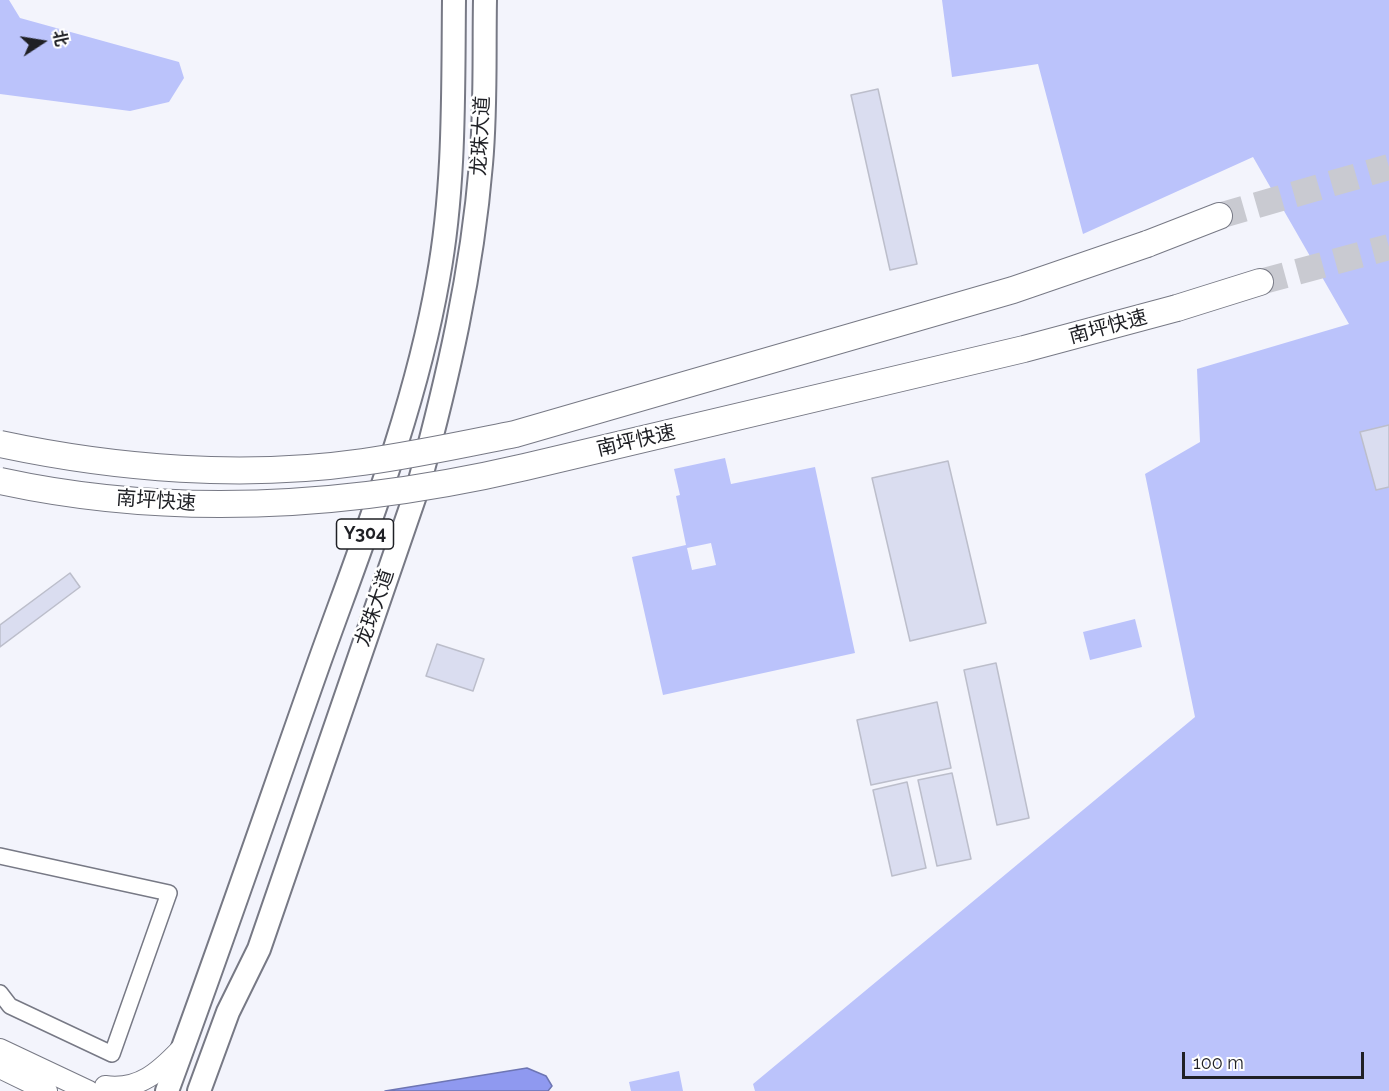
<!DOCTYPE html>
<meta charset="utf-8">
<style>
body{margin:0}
#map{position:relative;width:1389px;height:1091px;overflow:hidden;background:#f3f4fc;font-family:Raleway,"Noto Sans SC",sans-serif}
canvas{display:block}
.north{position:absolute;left:12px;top:12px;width:60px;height:60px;-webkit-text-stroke:4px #fff;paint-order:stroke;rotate:78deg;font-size:16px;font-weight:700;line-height:24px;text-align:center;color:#1f2025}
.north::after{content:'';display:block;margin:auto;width:21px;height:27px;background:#1f2025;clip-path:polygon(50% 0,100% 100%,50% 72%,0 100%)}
.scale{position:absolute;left:1182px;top:1052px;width:182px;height:27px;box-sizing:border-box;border:3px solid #1f2025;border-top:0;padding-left:8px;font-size:18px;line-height:21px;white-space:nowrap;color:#1f2025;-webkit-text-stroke:4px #fff;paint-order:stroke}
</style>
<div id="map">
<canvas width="1389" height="1091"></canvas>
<div class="north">北</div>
<div class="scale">100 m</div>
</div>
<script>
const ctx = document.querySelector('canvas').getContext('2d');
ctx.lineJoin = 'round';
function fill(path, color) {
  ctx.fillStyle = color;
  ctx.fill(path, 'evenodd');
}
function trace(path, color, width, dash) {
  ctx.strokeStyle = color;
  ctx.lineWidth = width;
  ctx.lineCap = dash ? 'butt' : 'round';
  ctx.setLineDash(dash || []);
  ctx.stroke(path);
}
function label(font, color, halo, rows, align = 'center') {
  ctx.font = font + ' Raleway,"Noto Sans SC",sans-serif';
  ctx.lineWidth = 5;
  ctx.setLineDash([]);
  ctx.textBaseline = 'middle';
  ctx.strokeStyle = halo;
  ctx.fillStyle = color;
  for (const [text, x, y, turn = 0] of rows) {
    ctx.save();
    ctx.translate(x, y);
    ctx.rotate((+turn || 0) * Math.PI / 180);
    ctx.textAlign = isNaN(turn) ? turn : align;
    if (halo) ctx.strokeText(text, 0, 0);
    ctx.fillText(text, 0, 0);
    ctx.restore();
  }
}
fill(new Path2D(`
 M0,0H9L20,18L179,62L184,78L169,102L130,111L0,94Z
 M942,0H1389V1091H755L753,1084L1195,717L1145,474L1200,442L1197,369L1349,324L1253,157L1083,234L1038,64L952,77Z
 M725,458L731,484L815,467L855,653L663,695L632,557L686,545L676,496L680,495L674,469ZM711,543L716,565L692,570L687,548Z
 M1135,619L1142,647L1090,660L1083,632Z
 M679,1071L683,1091H631L629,1082Z`), '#bbc3fb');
const water = new Path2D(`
 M527,1068L546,1076L552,1086L548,1091H385Z`);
fill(water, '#8f99f0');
trace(water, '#6d75b3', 1.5);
const building = new Path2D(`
 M878,89L917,264L890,270L851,95Z
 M1389,425V487L1376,490L1360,432Z
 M948,461L986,623L910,641L872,478Z
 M70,573L80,587L0,647V625Z
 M437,644L484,659L473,691L426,676Z
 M996,663L1029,818L997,825L964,670Z
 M937,702L951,768L871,785L857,720Z
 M952,773L971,859L937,866L918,780Z
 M907,782L926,868L892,876L873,790Z`);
fill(building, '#daddf0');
trace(building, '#bcbecb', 1.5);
trace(new Path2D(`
 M1219,216L1389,167
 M1260,282L1389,247`), '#c9cad1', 26, [26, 13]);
const street = new Path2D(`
 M0,856L169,893L112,1054L10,1006L0,993`);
const secondary = new Path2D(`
 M0,1049L89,1091
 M0,1068L47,1091
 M105,1086C139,1091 160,1071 181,1049`);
const primary = new Path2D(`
 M167,1091C220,948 269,804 320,660C365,535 415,410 438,279C455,187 453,93 454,0
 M199,1091L228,1012L259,949L419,484C448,378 472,273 481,164C486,109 484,54 485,0`);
const highway = new Path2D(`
 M1147,244L1219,216
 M1177,308L1260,282`);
trace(street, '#777985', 18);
trace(secondary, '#777985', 22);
trace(primary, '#777985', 26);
trace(highway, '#777985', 28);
trace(street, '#fff', 15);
trace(secondary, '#fff', 20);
trace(primary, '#fff', 22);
trace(highway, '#fff', 26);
const highwayBridge = new Path2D(`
 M0,444C117,469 244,479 363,462C414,455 465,444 515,434L1013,290L1147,244
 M0,481C174,519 353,507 525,467L1024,349L1177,308`);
trace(highwayBridge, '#777985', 28, []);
trace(highwayBridge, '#fff', 26);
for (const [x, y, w] of [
 [365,534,57]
]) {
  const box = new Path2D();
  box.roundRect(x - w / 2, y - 15, w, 30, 4.5);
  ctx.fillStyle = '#fff';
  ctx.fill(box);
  trace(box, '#1f2025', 1.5);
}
label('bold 18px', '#1f2025', null, [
 ["Y304",365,534]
]);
label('20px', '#1f2025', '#fff', [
 ["龙珠大道",481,136,-87],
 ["南坪快速",1108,327,-15],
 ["南坪快速",636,441,-13],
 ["南坪快速",156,501,4],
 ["龙珠大道",375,608,-71]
]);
</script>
